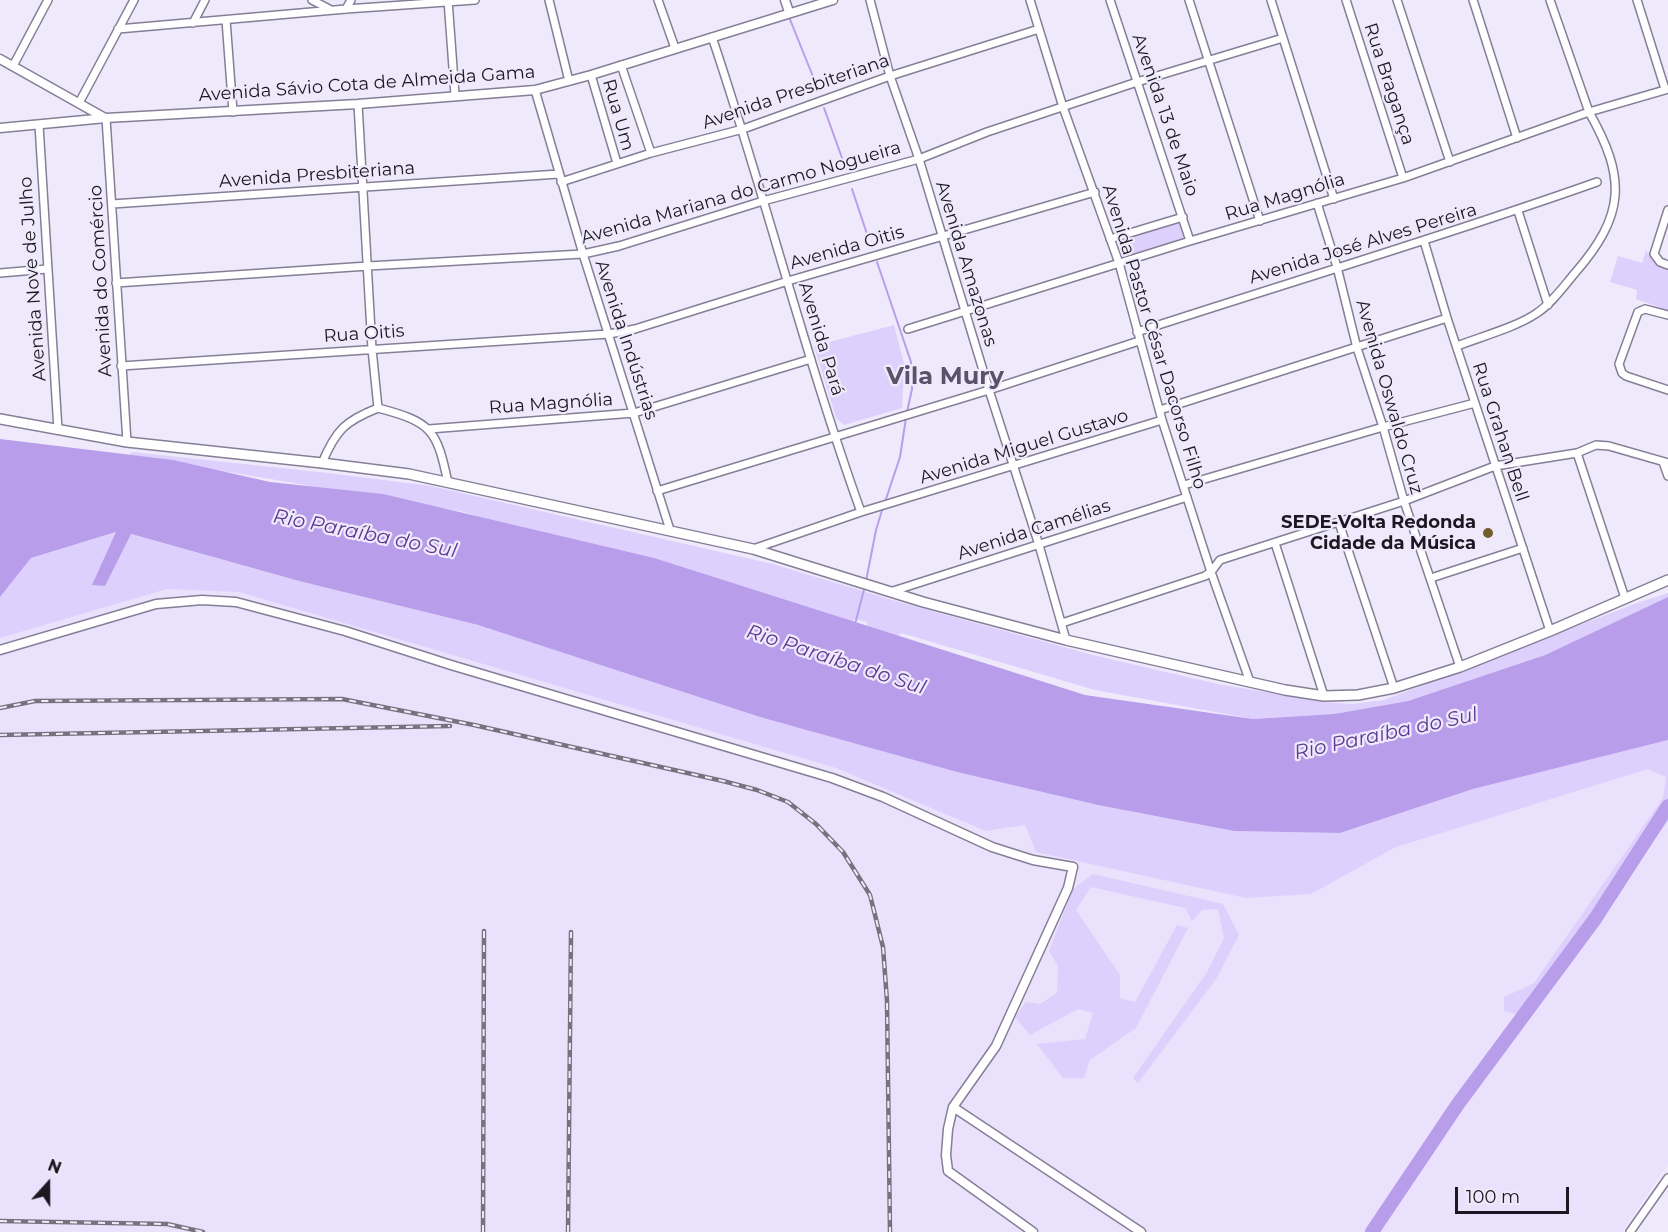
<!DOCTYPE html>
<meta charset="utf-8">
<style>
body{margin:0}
#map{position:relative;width:1668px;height:1232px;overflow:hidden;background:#efeafb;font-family:Montserrat,sans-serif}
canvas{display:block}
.north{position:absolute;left:18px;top:1154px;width:60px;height:60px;-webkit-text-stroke:4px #efeafb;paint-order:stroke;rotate:21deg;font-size:16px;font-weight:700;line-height:24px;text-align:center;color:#1b1821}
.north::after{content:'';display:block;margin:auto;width:21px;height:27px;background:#1b1821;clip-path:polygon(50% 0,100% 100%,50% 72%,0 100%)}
.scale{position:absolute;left:1455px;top:1187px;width:114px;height:27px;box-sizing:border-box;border:3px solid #1b1821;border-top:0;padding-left:8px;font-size:18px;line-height:21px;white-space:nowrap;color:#1b1821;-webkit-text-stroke:4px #efeafb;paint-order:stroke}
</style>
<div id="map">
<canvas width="1668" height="1232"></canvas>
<div class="north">N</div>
<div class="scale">100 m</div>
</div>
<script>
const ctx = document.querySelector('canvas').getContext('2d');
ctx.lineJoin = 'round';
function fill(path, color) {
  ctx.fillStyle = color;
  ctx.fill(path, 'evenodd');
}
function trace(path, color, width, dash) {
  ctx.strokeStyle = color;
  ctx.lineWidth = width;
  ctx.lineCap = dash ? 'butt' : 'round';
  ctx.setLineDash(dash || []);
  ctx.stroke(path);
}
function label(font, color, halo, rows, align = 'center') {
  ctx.font = font + ' Montserrat,sans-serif';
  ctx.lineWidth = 4.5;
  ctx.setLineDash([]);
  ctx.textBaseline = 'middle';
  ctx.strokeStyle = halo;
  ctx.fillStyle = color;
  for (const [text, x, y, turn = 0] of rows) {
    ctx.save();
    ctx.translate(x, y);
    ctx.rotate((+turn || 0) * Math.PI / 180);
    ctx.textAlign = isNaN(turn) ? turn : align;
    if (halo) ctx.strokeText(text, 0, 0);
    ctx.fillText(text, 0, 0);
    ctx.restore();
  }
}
fill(new Path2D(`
 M31,558L1473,789L1668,740V1164L1622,1232H0V597Z`), '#eae1fd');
fill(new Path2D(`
 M1180,221L1184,239L1123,259L1119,238Z
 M1646,250L1654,262L1668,269V310L1636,299L1637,290L1610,282L1618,256L1642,263Z
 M894,325L904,363L902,408L844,425L836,418L814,346Z
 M132,452L328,473L431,486L773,564L906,604L1093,655L1218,684L1324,702L1352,704L1384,700L1637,603L1668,593V597L1545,655L1408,701L1334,714L1253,719L1095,690L901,633L886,649L866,644L867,622L854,619L847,634L464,512L129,455Z
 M117,532L92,585L105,586L130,534L299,581L478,625L760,717L957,772L1098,805L1234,831L1340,833L1473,789L1668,740V821L1527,1017L1504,1011V997L1534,983L1663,798L1666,777L1648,769L1396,847L1311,894L1246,898L1036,852L1025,825L986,831L836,768L239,592L167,589L0,638V597L31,558Z
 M1093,874L1223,904L1239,935L1216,979L1138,1083L1133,1078L1207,972L1224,938L1218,909L1202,910L1192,921L1185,908L1091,887L1076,910L1120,975V998L1135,1002L1177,925L1188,928L1136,1028L1090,1060L1084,1078H1063L1037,1044L1085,1039L1093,1013L1078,1009L1030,1035L1015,1017L1026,1002L1040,1004L1057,993L1058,966L1049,951L1073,889Z`), '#ded0fc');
fill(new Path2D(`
 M0,439L173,460L270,482L383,494L654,558L1085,695L1253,719L1334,714L1408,701L1545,655L1668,597V740L1473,789L1340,833L1234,831L1098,805L957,772L760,717L478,625L299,581L131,534L105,586L92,585L116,532L31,558L0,597Z`), '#b89deb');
trace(new Path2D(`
 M789,17L816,84
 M824,108L846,169
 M852,189L868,237
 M877,262L911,362L912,389L907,412
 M885,502L900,457L906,418
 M866,581L876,530L883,507
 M855,624L865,586`), '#b89deb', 2);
trace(new Path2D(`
 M1372,1232L1458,1104L1595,919L1668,806`), '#b89deb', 14);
const minor = new Path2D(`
 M312,0L331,10
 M448,0L455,95
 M549,0L569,81
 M658,0L675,48
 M870,0L890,76L919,159L989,390L1039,545L1066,640
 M1030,0L1063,107L1119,263L1162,420L1211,572L1250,682
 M1110,0L1190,241
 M1189,0L1260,221
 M1271,0L1334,199
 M1346,0L1403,178
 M1397,0L1450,162
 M1473,0L1517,138
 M1637,0L1665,89
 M346,9L351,0
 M226,20L233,112
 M193,23L205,0
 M118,29L346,9L475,0
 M712,37C765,194 805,356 861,512
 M621,65L651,153
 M13,66L48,0
 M591,75L617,163
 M535,90L583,254L670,530
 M79,103L134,0
 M358,104L372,349L378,408
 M106,118L127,442
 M39,125L58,430
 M561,182L651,153L743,129L890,76L1039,29
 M1317,203L1337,267L1357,348L1383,427L1404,501L1460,667
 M112,204L559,174
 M1668,210L1654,254L1660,262L1668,265
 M1518,211L1548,305
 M1110,239L1183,217
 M1424,241L1447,318L1550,631
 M0,273L47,269
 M116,283L368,266L583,254L619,246L763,201L919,159L987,132L1137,82L1283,38
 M1668,315L1645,309L1638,312L1619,364L1622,373L1626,376L1668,390
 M908,329L1190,241L1403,178L1589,112L1668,89
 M1137,332C1290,282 1445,236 1597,182
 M1457,346C1480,337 1517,327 1537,313C1552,303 1563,287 1575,273C1625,215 1627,179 1589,112L1550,0
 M121,366L609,334L635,329L788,281L1095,192
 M378,408C432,422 437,430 448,483
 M1160,410L1447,318
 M429,429L634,413L811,359
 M1577,453L1625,598
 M1663,462L1668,476
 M322,463C336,430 345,421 378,408
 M1184,485L1383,427L1475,403
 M657,491L989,390L1139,341
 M1339,523L1394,688
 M1275,543L1324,696
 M753,549L861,512L1162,420
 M1431,578L1523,548
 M890,592L1187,497
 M1062,623L1205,576L1211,572L1220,560L1404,501L1495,466L1577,453L1596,445L1609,446L1668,463
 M1630,1232L1668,1178`);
const tertiary = new Path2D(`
 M785,0L789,12
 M0,59L105,118
 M0,128L106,118L358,104L535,90L591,75L833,0
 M0,650L156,604L202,600L236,602L345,631L451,665L832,778L883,797L992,847L1033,860L1073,867L1068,888L996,1046L953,1107L948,1129L946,1155L948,1171L1033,1232
 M953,1107L1141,1232`);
const secondary = new Path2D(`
 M0,419L127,442L322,463L409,474L753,549L923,602L1066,640L1285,690L1324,696L1358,695L1394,688L1460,667L1550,631L1668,580`);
trace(minor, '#857e97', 10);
trace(tertiary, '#857e97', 11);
trace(secondary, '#857e97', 12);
trace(minor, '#fff', 7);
trace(tertiary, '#fff', 8);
trace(secondary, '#fff', 9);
const rail = new Path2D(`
 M0,708L35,701L342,699L474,725L723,781L757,790L788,802L816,824L843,852L870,895L883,947L887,1001L890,1232
 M0,735L450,726
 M0,1221L167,1224L203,1232
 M483,1232L484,931
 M568,1232L571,932`);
trace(rail, '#76727e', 4.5);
trace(rail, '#efeafb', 2, [7]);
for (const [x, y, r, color] of [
 [1488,533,6,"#745d2d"]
]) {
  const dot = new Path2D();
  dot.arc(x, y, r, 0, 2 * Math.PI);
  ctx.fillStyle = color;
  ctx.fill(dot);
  trace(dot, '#efeafb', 2);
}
label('18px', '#1b1821', '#efeafb', [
 ["Avenida Sávio Cota de Almeida Gama",367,84,-4],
 ["Rua Bragança",1389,84,72],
 ["Avenida Presbiteriana",796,92,-19],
 ["Rua Um",618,115,74],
 ["Avenida 13 de Maio",1165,115,71],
 ["Avenida Presbiteriana",317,175,-4],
 ["Avenida Mariana do Carmo Nogueira",741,193,-16],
 ["Rua Magnólia",1285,197,-17],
 ["Avenida José Alves Pereira",1363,244,-17],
 ["Avenida Oitis",847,248,-16],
 ["Avenida Amazonas",966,264,73],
 ["Avenida Nove de Julho",33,279,-94],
 ["Avenida do Comércio",101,281,-93],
 ["Rua Oitis",364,334,-4],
 ["Avenida Pastor César Dacorso Filho",1154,337,73],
 ["Avenida Pará",821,339,73],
 ["Avenida Indústrias",626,340,72],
 ["Avenida Oswaldo Cruz",1389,397,74],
 ["Rua Magnólia",551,404,-4],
 ["Rua Grahan Bell",1500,432,72],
 ["Avenida Miguel Gustavo",1024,447,-17],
 ["Avenida Camélias",1034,530,-18]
]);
label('bold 18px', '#1b1821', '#efeafb', [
 ["SEDE-Volta Redonda",1476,523],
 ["Cidade da Música",1476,544]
], 'right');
label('italic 20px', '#5d3792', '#efeafb', [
 ["Rio Paraíba do Sul",365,534,11],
 ["Rio Paraíba do Sul",836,660,18],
 ["Rio Paraíba do Sul",1386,734,-12]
]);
label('bold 24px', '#595269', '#efeafb', [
 ["Vila Mury",945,377]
]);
</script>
